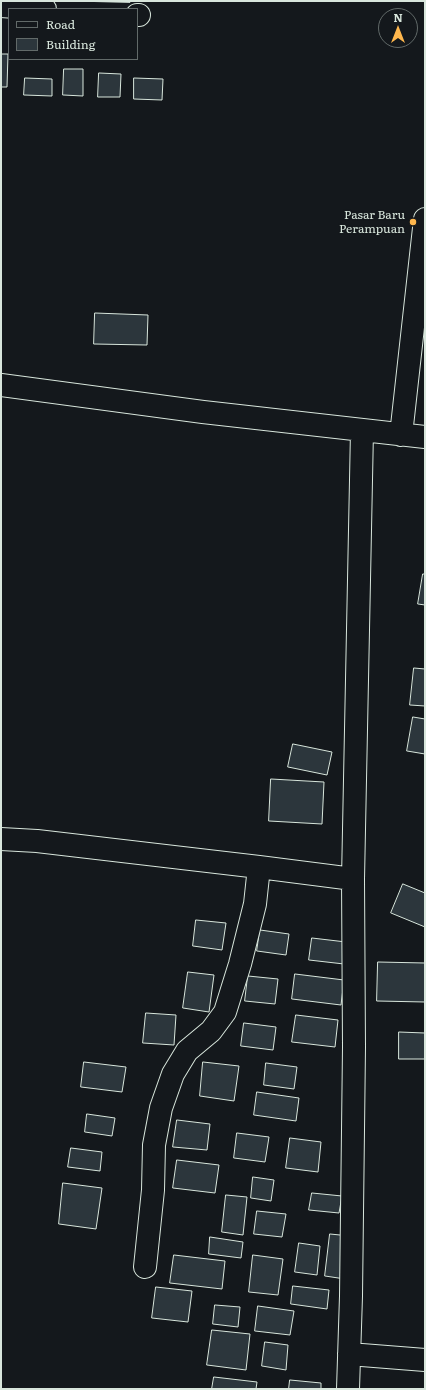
<!DOCTYPE html>
<style>
body{margin:0}
#map{position:relative;width:426px;height:1390px;overflow:hidden;background:#14181c;font-family:Literata,serif}
canvas{display:block}
.frame{position:absolute;inset:0;border:2px solid #d8e6dc;pointer-events:none}
.legend{position:absolute;left:8px;top:8px;width:130px;height:52px;box-sizing:border-box;background:#14181c;border:1px solid #626a69;margin:0;padding:5px 7px;list-style:none;font-size:12px;color:#d8e6dc}
.legend li{display:flex;align-items:center;gap:8px;height:20px}
.legend b{width:20px;border:1px solid #626a69}
.north{position:absolute;left:378px;top:8px;width:40px;height:40px;box-sizing:border-box;background:#14181c;border:1px solid #626a69;border-radius:50%;rotate:0deg;font-size:11px;font-weight:700;line-height:16px;text-align:center;color:#d8e6dc}
.north::after{content:'';display:block;margin:auto;width:14px;height:18px;background:#ffb74d;clip-path:polygon(50% 0,100% 100%,50% 72%,0 100%)}
</style>
<div id="map">
<canvas width="426" height="1390"></canvas>
<div class="frame"></div>
<ul class="legend">
<li><b style="height:5px;background:#14181c"></b>Road</li>
<li><b style="height:11px;background:#2c363c"></b>Building</li>
</ul>
<div class="north">N</div>
</div>
<script>
const ctx = document.querySelector('canvas').getContext('2d');
ctx.lineJoin = 'round';
function fill(path, color) {
  ctx.fillStyle = color;
  ctx.fill(path, 'evenodd');
}
function trace(path, color, width, dash) {
  ctx.strokeStyle = color;
  ctx.lineWidth = width;
  ctx.lineCap = dash ? 'butt' : 'round';
  ctx.setLineDash(dash || []);
  ctx.stroke(path);
}
function label(font, color, halo, rows, align = 'center') {
  ctx.font = font + ' Literata,serif';
  ctx.lineWidth = 3;
  ctx.setLineDash([]);
  ctx.textBaseline = 'middle';
  ctx.strokeStyle = halo;
  ctx.fillStyle = color;
  for (const [text, x, y, turn = 0] of rows) {
    ctx.save();
    ctx.translate(x, y);
    ctx.rotate((+turn || 0) * Math.PI / 180);
    ctx.textAlign = isNaN(turn) ? turn : align;
    if (halo) ctx.strokeText(text, 0, 0);
    ctx.fillText(text, 0, 0);
    ctx.restore();
  }
}
const building = new Path2D(`
 M74,1H130V2Z
 M1,54H8L7,87H1Z
 M64,69H83V96L63,95Z
 M99,73L121,74L120,97H98Z
 M25,78L52,79V96L24,95Z
 M134,78L163,79L162,100L134,99Z
 M95,313L148,315L147,345L94,344Z
 M423,574H425V605L418,604Z
 M414,668L425,669V706L410,705Z
 M413,717L425,719V754L407,751Z
 M293,744L332,752L327,775L288,767Z
 M271,779L324,782L322,824L269,821Z
 M403,884L425,893V927L391,913Z
 M196,920L226,923L222,950L193,946Z
 M260,930L289,934L286,955L257,951Z
 M312,938L346,942L344,964L309,960Z
 M378,962L425,963V1002L377,1001Z
 M188,972L214,975L209,1012L183,1008Z
 M295,974L344,980L341,1005L292,999Z
 M248,976L278,979L275,1004L245,1001Z
 M146,1013L176,1015L174,1045L143,1043Z
 M296,1015L338,1020L335,1047L292,1042Z
 M244,1023L276,1027L273,1050L241,1046Z
 M399,1032L425,1033V1059H399Z
 M84,1062L126,1067L122,1092L81,1087Z
 M203,1062L239,1066L234,1101L200,1096Z
 M266,1063L297,1067L294,1089L264,1085Z
 M257,1092L299,1098L296,1121L254,1115Z
 M87,1114L115,1118L112,1136L85,1132Z
 M177,1120L210,1124L207,1150L173,1147Z
 M237,1133L269,1137L265,1162L234,1158Z
 M290,1138L321,1142L318,1172L286,1168Z
 M71,1148L102,1152L100,1171L68,1167Z
 M177,1160L219,1165L215,1193L173,1188Z
 M253,1177L274,1180L271,1201L251,1198Z
 M63,1183L102,1188L96,1229L59,1224Z
 M312,1193L342,1196L339,1213L309,1210Z
 M226,1195L247,1197L243,1235L222,1232Z
 M257,1211L286,1214L282,1237L254,1234Z
 M330,1234L350,1236L345,1279L325,1276Z
 M210,1237L243,1242L241,1258L209,1254Z
 M299,1243L320,1246L317,1275L295,1272Z
 M174,1255L225,1261L222,1289L170,1283Z
 M253,1255L283,1259L278,1295L249,1292Z
 M293,1286L329,1290L327,1309L291,1304Z
 M156,1287L192,1291L188,1322L152,1318Z
 M215,1305L240,1307L238,1327L213,1324Z
 M258,1306L294,1311L290,1335L255,1331Z
 M212,1330L250,1334L246,1370L207,1365Z
 M265,1342L288,1345L286,1370L262,1366Z
 M214,1377L257,1382L256,1389H212Z
 M290,1380L321,1383V1389H289Z`);
fill(building, '#2c363c');
trace(building, '#d8e6dc', 1);
const minor = new Path2D(`
 M1,6L45,9
 M137,15H139
 M1,385L203,412L425,437
 M401,435L425,219
 M1,839L37,841L259,867L353,879
 M145,1267L153,1190L154,1145L161,1108L173,1074L187,1051L211,1031L225,1012L240,964L255,904L259,867
 M349,1354L425,1360
 M348,1389L351,1296L354,1047L353,879L362,430`);
trace(minor, '#d8e6dc', 24);
trace(minor, '#14181c', 22);
for (const [x, y, r, color] of [
 [413,222,4,"#ffb74d"]
]) {
  const dot = new Path2D();
  dot.arc(x, y, r, 0, 2 * Math.PI);
  ctx.fillStyle = color;
  ctx.fill(dot);
  trace(dot, '#14181c', 1.5);
}
label('12px', '#d8e6dc', '#14181c', [
 ["Pasar Baru",405,215],
 ["Perampuan",405,229]
], 'right');
</script>
